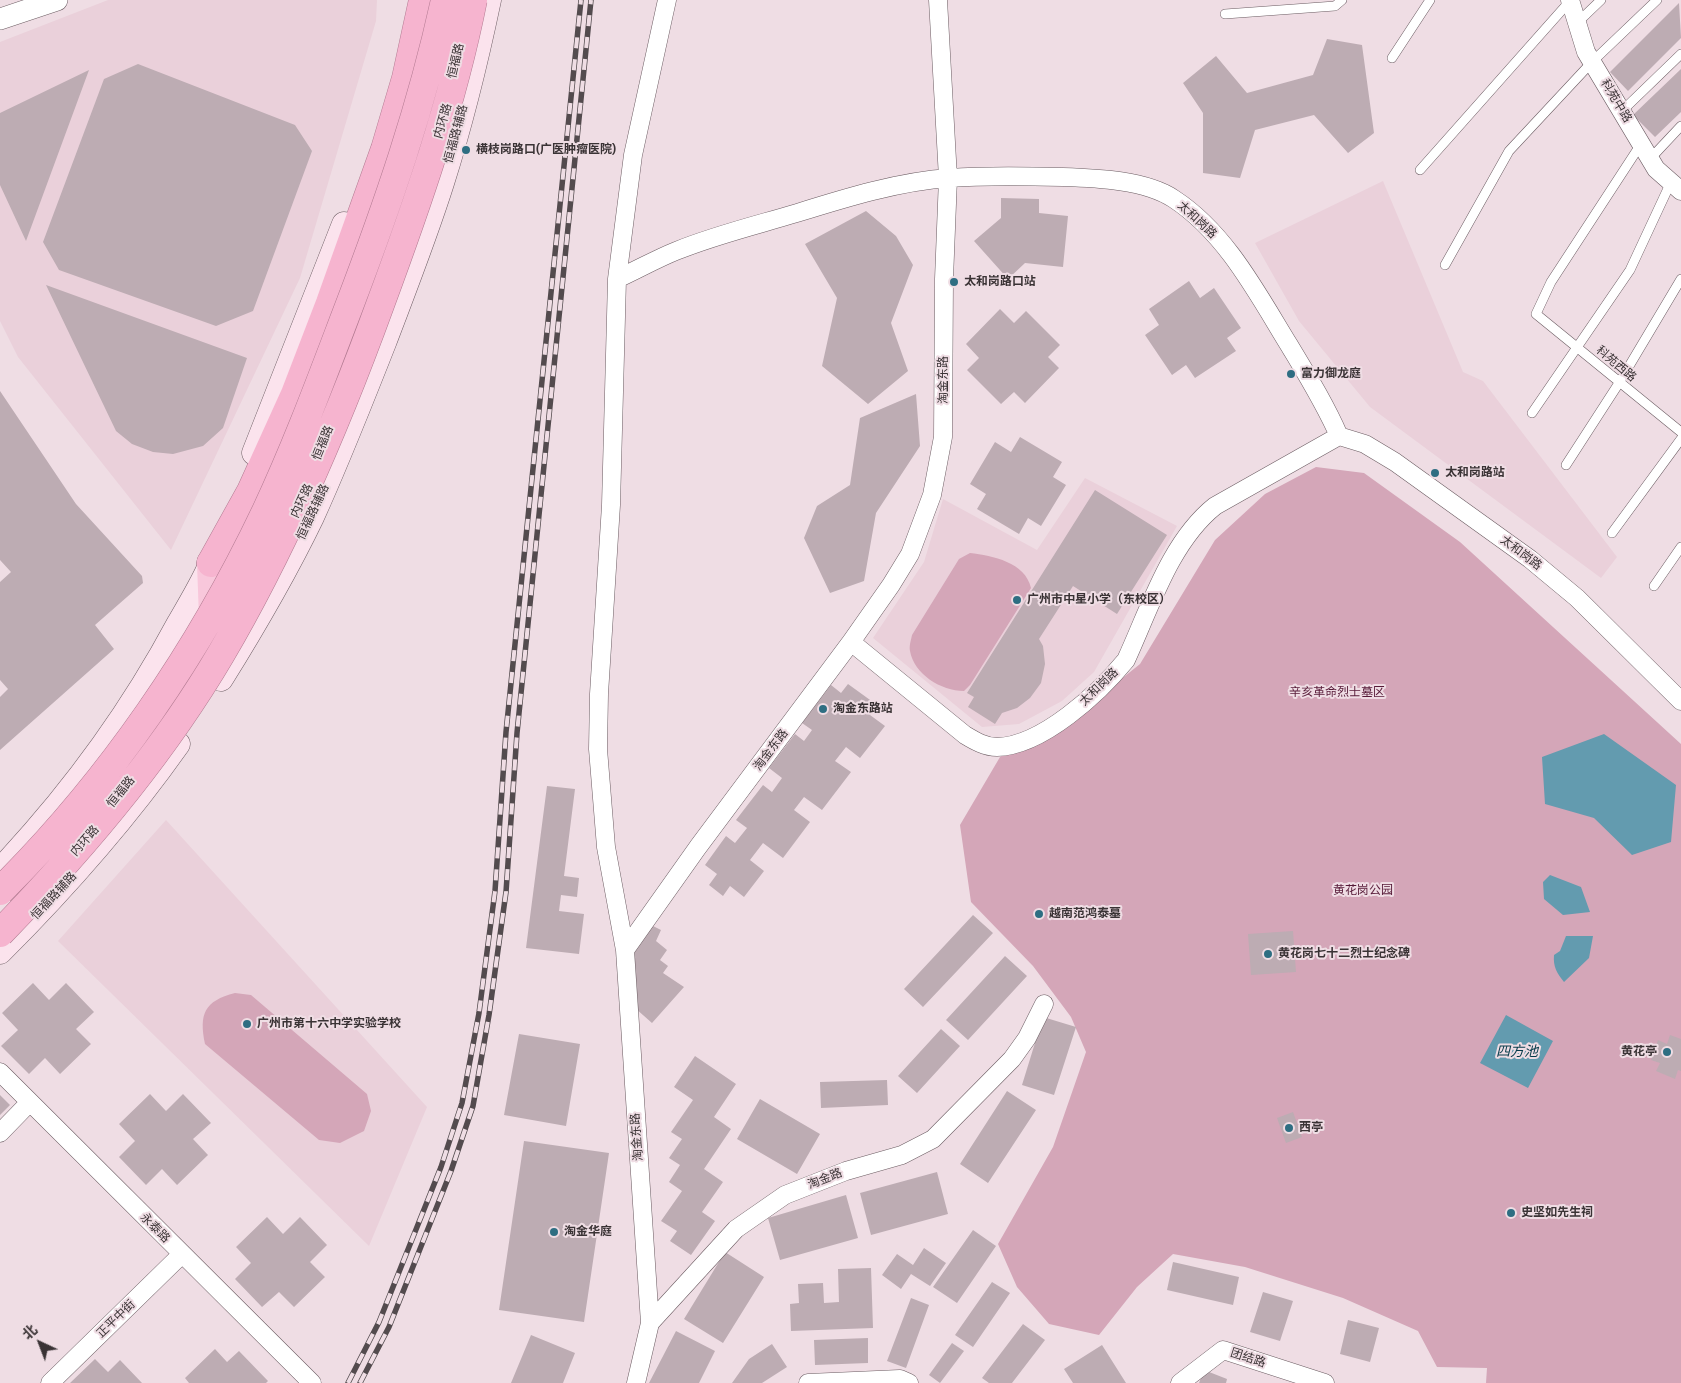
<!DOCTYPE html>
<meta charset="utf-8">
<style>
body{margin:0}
#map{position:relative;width:1681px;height:1383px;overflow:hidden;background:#efdde4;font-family:"IBM Plex Sans","Noto Sans SC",sans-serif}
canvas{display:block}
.north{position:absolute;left:15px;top:1318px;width:50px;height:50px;-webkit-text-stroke:4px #efdde4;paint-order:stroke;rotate:317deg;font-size:14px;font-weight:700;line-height:20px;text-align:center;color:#3a3335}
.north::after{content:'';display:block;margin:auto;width:18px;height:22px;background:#3a3335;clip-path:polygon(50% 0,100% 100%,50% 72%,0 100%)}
</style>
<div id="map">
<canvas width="1681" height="1383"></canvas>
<div class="north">北</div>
</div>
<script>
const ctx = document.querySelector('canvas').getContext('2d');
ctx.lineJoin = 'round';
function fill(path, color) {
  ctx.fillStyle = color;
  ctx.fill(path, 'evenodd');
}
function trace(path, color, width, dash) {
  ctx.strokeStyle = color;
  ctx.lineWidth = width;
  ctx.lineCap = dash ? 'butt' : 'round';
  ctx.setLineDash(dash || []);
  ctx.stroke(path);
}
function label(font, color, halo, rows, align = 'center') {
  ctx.font = font + ' "IBM Plex Sans","Noto Sans SC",sans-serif';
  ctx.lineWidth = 4;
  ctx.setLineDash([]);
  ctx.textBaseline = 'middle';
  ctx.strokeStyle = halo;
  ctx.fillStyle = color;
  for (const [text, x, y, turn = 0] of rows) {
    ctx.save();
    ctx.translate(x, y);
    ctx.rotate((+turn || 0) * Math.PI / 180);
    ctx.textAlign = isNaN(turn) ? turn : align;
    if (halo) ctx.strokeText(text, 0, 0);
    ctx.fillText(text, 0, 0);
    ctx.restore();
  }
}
fill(new Path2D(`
 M108,0H377L376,21L300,278L171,550L18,357L0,321V42Z
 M1383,181L1463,372L1483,381L1617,557L1601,578L1370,407L1299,321L1255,243Z
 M1085,478L1177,526L1094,672L1062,701L1019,724L982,727L873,638L924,562L943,499L1037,550Z
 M166,820L427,1107L369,1246L58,941Z`), '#ead0da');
fill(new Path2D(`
 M1316,467L1364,473L1460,542L1681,744V1383H1486L1487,1368L1437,1367L1418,1331L1343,1298L1245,1267L1173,1254L1137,1287L1099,1335L1049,1324L1017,1287L998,1244L1053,1147L1086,1052L1071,1017L1033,966L971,902L960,825L1000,757L1064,725L1140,664L1215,540L1265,494Z
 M970,553C993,556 1025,562 1031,588L970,685L964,691C941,691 914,674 910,651C909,646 911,640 912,635L959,559Z
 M235,993L251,995L367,1094L371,1111L364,1131L340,1143L319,1140L205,1044C199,1014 204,1001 235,993Z`), '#d4a6b8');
fill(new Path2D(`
 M1604,734L1676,785L1671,842L1632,855L1594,818L1545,804L1542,757Z
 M1550,875L1581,887L1590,912L1563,915L1544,899L1543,882Z
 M1566,936H1593L1589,958L1564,982C1557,973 1553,967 1554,955L1560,951Z
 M1506,1015L1553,1041L1528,1088L1480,1063Z`), '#639baf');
fill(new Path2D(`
 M1679,3L1681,38L1628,91L1610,72Z
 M1327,39L1362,45L1374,133L1348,153L1314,115L1255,130L1240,178L1203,173V113L1183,83L1216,56L1247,93L1313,75Z
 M138,64L295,125L312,151L253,311L216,326L59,270L43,242L104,79Z
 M1681,69V112L1655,137L1633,115Z
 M89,70L26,241L0,185V113Z
 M1001,198L1039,199V213L1068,216L1063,267L1025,263L1008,279L974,241L1001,218Z
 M866,211L896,236L913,265L891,323L908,371L868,404L822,366L837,298L805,244Z
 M1189,281L1200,298L1214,288L1241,328L1227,338L1236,351L1195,378L1186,365L1172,375L1145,335L1159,325L1149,309Z
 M46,285L247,358L223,428L203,446L173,454L153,452L132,444L116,431Z
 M1000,309L1014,323L1026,311L1060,345L1048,357L1059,368L1025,403L1014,392L1001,404L967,370L979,358L966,344Z
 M0,391L76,504L142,576L143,583L95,625L114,649L0,750V697L8,689L0,680V582L11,572L0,560Z
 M916,394L920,446L876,513L864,581L830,593L804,538L817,506L850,485L860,418Z
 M1020,437L1062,462L1053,477L1066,485L1041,526L1028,518L1019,534L977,509L986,494L970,484L995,442L1011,452Z
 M1095,490L1167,535L1117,614L1073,586L1039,639L1043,646L1045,664L1041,683L1030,698L1017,708L1002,713L995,724L968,707L974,697L967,693Z
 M848,684L877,705L870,715L885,726L860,758L846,747L835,761L851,772L822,810L804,797L794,810L810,822L783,858L763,843L750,860L764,871L744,897L730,886L723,896L709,885L717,874L705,865L726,836L735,843L747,828L736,820L763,785L772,792L782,778L769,768L795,734L804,741L812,730L802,723L831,685L841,693Z
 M547,786L575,789L564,876L579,878L577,897L561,895L559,911L584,914L579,954L526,948Z
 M973,915L993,933L923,1007L904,989Z
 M651,925L661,930L656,941L667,950L660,960L668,966L663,973L684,987L652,1023L635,1008L632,950Z
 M1293,931L1296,972L1251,975L1248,934Z
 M1005,956L1027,976L968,1040L946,1020Z
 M33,983L49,1000L66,983L94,1012L76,1029L91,1044L60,1074L45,1058L29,1074L1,1046L18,1030L2,1013Z
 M1043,1017L1076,1027L1054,1095L1022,1085Z
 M941,1029L960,1046L917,1093L898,1076Z
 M519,1034L580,1044L566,1126L504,1115Z
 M1670,1035L1681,1039V1071L1678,1070L1675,1079L1656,1071L1660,1063L1651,1060L1658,1040L1667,1044Z
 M695,1056L736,1084L714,1117L731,1129L704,1169L723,1182L702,1212L715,1221L691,1255L670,1241L677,1231L661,1221L682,1191L669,1182L680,1165L669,1158L682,1139L671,1132L693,1100L674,1087Z
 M887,1080L888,1105L821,1108L820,1082Z
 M1007,1091L1036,1110L988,1183L960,1164Z
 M150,1094L166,1111L183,1094L211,1123L193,1139L208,1155L177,1185L162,1169L146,1185L119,1157L135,1141L119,1124Z
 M0,1095L10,1105L0,1115Z
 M760,1099L820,1134L797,1174L737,1139Z
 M1293,1112L1302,1137L1286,1143L1277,1118Z
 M524,1141L609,1153L584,1322L499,1310Z
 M937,1172L948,1214L871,1235L860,1193Z
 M846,1195L858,1238L780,1260L768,1218Z
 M267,1217L283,1234L300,1217L327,1245L310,1262L325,1277L294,1307L279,1292L262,1307L235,1279L251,1263L236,1247Z
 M973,1230L996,1246L957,1303L933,1287Z
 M924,1248L946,1263L930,1286L911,1274L901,1289L882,1275L897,1254L913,1265Z
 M725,1252L764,1277L723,1343L684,1319Z
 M1173,1262L1239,1277L1233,1305L1167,1290Z
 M871,1268L873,1328L791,1331L790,1304L799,1303L798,1284L823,1283L824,1303L839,1302L838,1269Z
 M992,1282L1010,1293L973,1347L955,1335Z
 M1263,1292L1293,1301L1280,1341L1250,1332Z
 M911,1298L929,1305L906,1368L887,1361Z
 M1348,1320L1379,1328L1370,1362L1340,1354Z
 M1023,1324L1045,1340L1012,1383H989L982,1378Z
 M676,1331L715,1351L699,1383H649Z
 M531,1335L575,1353L563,1383H511Z
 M868,1338V1363L815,1365L814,1340Z
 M952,1343L964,1351L940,1383L929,1375Z
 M772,1344L787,1367L762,1383H732L749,1359Z
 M1102,1345L1126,1383H1073L1064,1369Z
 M215,1349L227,1362L239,1351L268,1381L266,1383H189L185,1378Z
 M95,1359L108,1372L120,1360L142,1383H70Z
 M1204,1370L1227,1379L1226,1383H1199Z`), '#bdacb3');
const service = new Path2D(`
 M1225,14L1335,6L1342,0
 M1577,23L1601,0
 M1392,58L1430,0
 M1622,111L1681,54
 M1641,144L1551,282L1536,314L1681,432
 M1650,159L1681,126
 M1420,170L1570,1
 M1445,265L1509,151L1592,62L1657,0
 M1532,413L1630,270L1671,182
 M1566,465L1619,383L1681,279
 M1612,533L1681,439
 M1654,586L1681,547`);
const minor = new Path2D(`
 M1570,0L1586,52L1656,169L1681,191
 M617,279L633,155L667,0
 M851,642L965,735C975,741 985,747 997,747C1042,746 1099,693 1126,660C1150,608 1170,542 1215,506L1339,436
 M625,950L698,847L851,642L891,585L910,554L932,495L943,437L944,279L948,178L938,0
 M0,1072L312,1383
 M0,1133L30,1102
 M650,1323L625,950L606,847L598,749L599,694L611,505L617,279C637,270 656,259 676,251C715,235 757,225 797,213C845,198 900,181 950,178C987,175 1025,176 1063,177C1096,178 1146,180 1174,199C1226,233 1257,293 1289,345C1307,375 1325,404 1339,436L1365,444L1395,462L1530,559L1577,598L1681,701
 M50,1383L182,1254
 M636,1383L650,1323L736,1229L785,1195L846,1171L902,1155L933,1139L1012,1059L1027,1038L1044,1004
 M808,1383L900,1379L909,1383
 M1180,1383L1223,1350L1325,1383`);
const tertiary = new Path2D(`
 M0,19L57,0`);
const secondary = new Path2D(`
 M254,453L344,224
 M221,679C254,626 285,573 312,517C338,460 361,401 384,343C404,290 425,237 442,183C461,123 476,62 489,0
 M0,870C70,796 131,713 179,623C191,602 204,581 213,559
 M0,952C65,887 125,819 178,744`);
const primary = new Path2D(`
 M211,563L213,618`);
const trunk = new Path2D(`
 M211,563L251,491L295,394L330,303L385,149L406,78L423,0`);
trace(service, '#6b5c62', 10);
trace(minor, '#6b5c62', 19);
trace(tertiary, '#6b5c62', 22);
trace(secondary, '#6b5c62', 25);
trace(primary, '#b27a91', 29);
trace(trunk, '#b27a91', 29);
trace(service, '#fff', 9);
trace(minor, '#fff', 18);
trace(tertiary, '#fff', 21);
trace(secondary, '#fbe3ed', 24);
trace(primary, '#f8c7db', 28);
trace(trunk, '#f6b4cf', 28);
const rail = new Path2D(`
 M348,1383L379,1322L441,1167L462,1103L479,1013L495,891L506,732L581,0
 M360,1383L389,1327L451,1171L473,1106L489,1015L506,892L517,733L591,0`);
trace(rail, '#534b4e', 5.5);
trace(rail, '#efdde4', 4, [11]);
const trunkBridge = new Path2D(`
 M0,891C110,782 200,650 266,511C297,445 322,377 348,309C387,207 422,106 445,0
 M0,933C83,848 161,756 221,654C286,543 336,426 380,305C417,205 452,105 473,0`);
trace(trunkBridge, '#b27a91', 29, []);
trace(trunkBridge, '#f6b4cf', 28);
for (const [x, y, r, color] of [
 [466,150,5,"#2e6e82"],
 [954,282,5,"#2e6e82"],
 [1291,374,5,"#2e6e82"],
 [1435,473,5,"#2e6e82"],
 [1017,600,5,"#2e6e82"],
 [823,709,5,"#2e6e82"],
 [1039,914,5,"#2e6e82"],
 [1268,954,5,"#2e6e82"],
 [247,1024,5,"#2e6e82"],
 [1667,1052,5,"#2e6e82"],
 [1289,1128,5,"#2e6e82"],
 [1511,1213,5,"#2e6e82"],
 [554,1232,5,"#2e6e82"]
]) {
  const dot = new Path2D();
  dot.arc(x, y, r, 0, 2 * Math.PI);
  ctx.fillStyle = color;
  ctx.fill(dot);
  trace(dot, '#efdde4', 2);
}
label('12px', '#3a3335', '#efdde4', [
 ["恒福路",456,61,-77],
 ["科苑中路",1616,101,59],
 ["内环路",443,121,-74],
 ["恒福路辅路",456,134,-75],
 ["太和岗路",1197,220,43],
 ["科苑西路",1616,364,40],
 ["淘金东路",944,380,-90],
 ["恒福路",323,443,-68],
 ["内环路",302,501,-65],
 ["恒福路辅路",313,512,-65],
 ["太和岗路",1521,553,37],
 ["太和岗路",1099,687,-44],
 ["淘金东路",771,750,-53],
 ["恒福路",121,792,-51],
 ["内环路",85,841,-49],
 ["恒福路辅路",54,896,-47],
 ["淘金东路",637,1137,-94],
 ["淘金路",825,1179,-21],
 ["永泰路",155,1228,45],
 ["正平中街",116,1319,-44],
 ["团结路",1248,1358,18]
]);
label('bold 12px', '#3a3335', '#efdde4', [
 ["横枝岗路口(广医肿瘤医院)",476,150],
 ["太和岗路口站",964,282],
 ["富力御龙庭",1301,374],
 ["太和岗路站",1445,473],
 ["广州市中星小学（东校区）",1027,600],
 ["淘金东路站",833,709],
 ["越南范鸿泰墓",1049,914],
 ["黄花岗七十二烈士纪念碑",1278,954],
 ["广州市第十六中学实验学校",257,1024],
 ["黄花亭",1657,1052,"right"],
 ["西亭",1299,1128],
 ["史坚如先生祠",1521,1213],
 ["淘金华庭",564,1232]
], 'left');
label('12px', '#561937', '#efdde4', [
 ["辛亥革命烈士墓区",1337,693],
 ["黄花岗公园",1363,891]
]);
label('italic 14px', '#053a49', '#efdde4', [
 ["四方池",1517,1052]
]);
</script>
